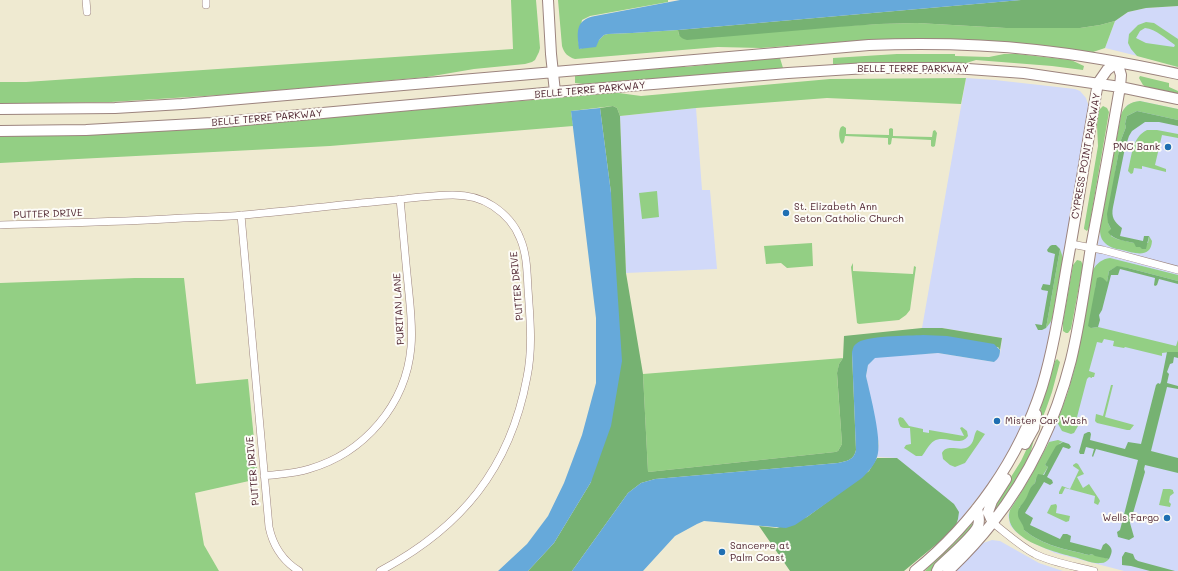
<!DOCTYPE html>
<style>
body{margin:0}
canvas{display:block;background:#efead1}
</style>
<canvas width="1178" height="571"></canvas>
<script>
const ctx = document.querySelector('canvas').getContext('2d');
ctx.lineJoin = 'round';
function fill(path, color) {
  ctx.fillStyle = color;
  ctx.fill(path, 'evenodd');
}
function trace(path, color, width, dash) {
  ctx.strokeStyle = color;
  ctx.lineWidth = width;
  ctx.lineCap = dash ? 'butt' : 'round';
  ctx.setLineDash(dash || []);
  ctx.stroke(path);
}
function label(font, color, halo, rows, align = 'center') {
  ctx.font = font + ' Mali,sans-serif';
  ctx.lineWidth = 4;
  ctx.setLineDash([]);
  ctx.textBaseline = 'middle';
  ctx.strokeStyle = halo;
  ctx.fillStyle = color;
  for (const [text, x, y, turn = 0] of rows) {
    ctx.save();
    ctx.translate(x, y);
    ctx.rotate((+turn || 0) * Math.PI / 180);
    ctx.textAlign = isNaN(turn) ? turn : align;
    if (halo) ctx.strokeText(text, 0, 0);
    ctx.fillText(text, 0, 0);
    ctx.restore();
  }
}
fill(new Path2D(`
 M1178,6V67L1162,62L1105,48L1115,21L1128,12L1146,8Z
 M966,78L995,80L1075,89L1080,91L1086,98L1088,104L1089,112L1052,319L1042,369L1034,395L1025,417L1014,441L999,467L985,488L956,525L958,519L897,458L877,457L879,444L866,376L868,365L875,357L938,353L994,362L1000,354L1002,338L942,328H922Z
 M1140,101L1178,109V571H1124L1055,553L1033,543L1016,532L1010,525L1008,515L1012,506L1028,481L1047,446L1068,392L1082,333L1121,115L1124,109L1127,105L1135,102Z
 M696,108L702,190H710L717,269L626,273L620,116Z
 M992,540L1000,541L1007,545L1039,563L1063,571H955L983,543Z`), '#d1d9f9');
fill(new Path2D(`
 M511,0H536L540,48L539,52L535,60L532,62L525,64L474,69L427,77L236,94L111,102L0,104V82H26L513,49Z
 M558,0H668V2L590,16L582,20L578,40L580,49L599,40L604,35L608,34L632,33L678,30L679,35L879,24L917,23L1006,28H1080L1100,25L1115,21L1105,48L1093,52L999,42L953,39H900L866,40L761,48L718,47L575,59C568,57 564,53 562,46Z
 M1146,22L1154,23L1178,39V67L1137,56L1131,49L1128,43L1129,34L1138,25ZM1145,28C1156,29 1166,39 1175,45L1174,47L1146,43L1136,38L1140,31Z
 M897,54H955V56L989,57L1004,54H1017L1071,60L1084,66L1083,70L1052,66L976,60L963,64L900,63L833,64V58Z
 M780,58L783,68L599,84H583L575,83V76L580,74L685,65V67L735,62L736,61Z
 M1140,76L1169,83V87L1178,91V95L1148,88L1143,85L1139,78Z
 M966,78L961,104L827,98L696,108L620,116L617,108L613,106L571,111L573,126L330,146L0,163V135L185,130L613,93H619L641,96L830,79Z
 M1140,101L1178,109V120L1137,111L1127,116L1125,124L1126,127L1121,140L1116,167L1108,223L1111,229V236L1117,239L1134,243H1148L1149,236L1152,241C1151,259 1134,253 1122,250C1117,249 1110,248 1105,243C1101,239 1100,235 1100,229L1121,115C1124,106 1130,102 1140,101Z
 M1103,106L1107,108L1109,112L1089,228L1087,231L1084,229V228L1098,146L1097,125L1099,110Z
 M843,126L846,128V134L889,135V129L891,128L893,129V136L932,137L933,131L935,130L937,133L935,146L933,147L931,146V140L892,138L891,144L889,145L888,144V138L845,136L844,142L842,144C839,141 838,131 841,127Z
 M1147,130H1157L1178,134V138L1162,135L1155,165L1166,169V172L1142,166V169L1134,168L1133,173L1131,174L1128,171C1132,156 1132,137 1147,130Z
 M657,191L659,217L642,219L639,193Z
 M812,243L813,266L787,268L781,263L766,264L764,246Z
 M1060,249L1063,258L1052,319L1050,323L1046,328Z
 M1110,258L1178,275V281L1128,268L1116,267L1109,271L1107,282L1096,284L1091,328L1098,327L1176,346L1178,340V352H1170L1162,353V356L1125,347L1124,348L1113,346L1114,341L1104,339L1102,343L1097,342L1089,371L1095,373L1094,377H1092V378L1089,377L1087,379L1077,417L1083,418L1084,420L1078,426L1074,433L1071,434L1062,431L1057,422L1068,392L1075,367L1093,270C1097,263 1102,259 1110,258Z
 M1077,260L1081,261L1083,265L1071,329L1068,333H1066L1063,331V322L1073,265Z
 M853,263V271L913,274L914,266L916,267L910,310L906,315L899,320L859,324L857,323L851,267Z
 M135,278H184L196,384L248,379L258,479L195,493L204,545L219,571H0V283Z
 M843,358L839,364L837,374L842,444L838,451L835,452L648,472L643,374Z
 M1057,359L1060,362L1052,392L1046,409L1034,439L1029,459L1007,495L995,510L992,507L1021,461L1037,427L1041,406L1055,361Z
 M1111,385H1113L1105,417L1134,425L1130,430H1127L1097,423L1095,421L1096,414L1103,416Z
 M900,417L903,418L909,426L923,429V432L929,433V430L964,436L960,428L962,427L967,431L968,436C960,448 945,434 934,441C929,444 926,451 922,456H916L904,448L906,445L911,444L910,428C901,428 900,429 898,419Z
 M977,430L985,434L965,463L955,467L950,465L943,459L942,453C947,443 960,452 968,447C975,443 973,435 977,430Z
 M1058,440L1063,442L1060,443L1045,465L1048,467L1043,475L1036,479L1035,483L1032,486L1026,500L1019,508L1020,520L1024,526V530C1044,546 1064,549 1089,555L1092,554L1109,559C1107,561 1105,563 1101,563C1092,564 1082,559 1074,557C1054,552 1001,538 1010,510L1028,481L1047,446L1049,442Z
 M1076,463L1078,464L1084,474L1077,477L1083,488L1089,484L1099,499L1100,501L1098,505L1094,503L1095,496L1065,488L1062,494H1059V492L1062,486L1070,489L1079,470L1073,466V465Z
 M1163,489H1170L1173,490V491L1174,493L1170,496L1169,502L1171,504L1170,507L1159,505Z
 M1056,504L1057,506L1056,513L1070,516L1069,521L1066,522L1047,513L1051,505Z
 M972,523L974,525L973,528L932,571H925L931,564L957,540Z`), '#93cf84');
fill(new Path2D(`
 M1021,0H1178V6L1146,8L1128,12L1115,21L1100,25L1080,28H1006L917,23L879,24L838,27L687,40C680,38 679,36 678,30Z
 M613,106L617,108L620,116L626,273L643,374L648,472L835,452L838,451L842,444L837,373L839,364L843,358L844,336L922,328H942L1002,338L1000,350L998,347L852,352L856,450C854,460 847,461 838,463L655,479L641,483L628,493L572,571H528L554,543L591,482L611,193L600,108Z
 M1137,111L1178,120V126L1159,122H1145L1132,131L1129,136L1125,148L1113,207C1111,217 1114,222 1122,228L1120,236L1143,241L1144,236H1149L1146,249H1142L1140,247H1136L1134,243C1126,241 1113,240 1108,232L1111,229L1108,223L1107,214L1121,140L1126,127L1125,124L1127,116Z
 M1052,245H1056L1060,249L1046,328L1042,330H1038L1035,324L1042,325L1048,291L1042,290L1041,289L1043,284L1050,285L1055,254L1048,252L1047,250L1050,246Z
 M1117,266L1128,268L1178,281V284L1159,279L1157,285L1155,286L1154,285L1155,278L1120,269L1118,275H1111L1102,310L1099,315L1100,320L1098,327L1091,328L1088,326L1097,278L1100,277L1103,278L1107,282L1109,271Z
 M1167,352H1178V358L1174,357L1173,363L1170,364L1167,372L1169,374L1167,383L1178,386V389L1167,387L1151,451L1178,458V473L1145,465L1144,469L1145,472L1131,520L1130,523L1134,537L1129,540L1118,537L1117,532L1120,530L1138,460L1096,449L1093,457L1092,456L1094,449L1086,447L1084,454H1080L1079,452L1084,434L1088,432H1090L1091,434L1090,440L1125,449L1128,442L1141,444L1156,385L1158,383L1160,384L1161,382Z
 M1063,442L1069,444L1071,447L1069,449L1063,447L1047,477L1052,480L1053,483L1050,485L1044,482L1025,513L1033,518L1030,525L1060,539L1063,534H1067L1071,536L1070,542L1101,550L1103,545L1106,543C1113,548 1113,551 1109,559L1095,556L1092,554L1089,555C1065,549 1044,546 1024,530C1024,524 1018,520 1018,515C1017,508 1022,505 1025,500C1029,494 1029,487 1035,483L1036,479L1038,474L1044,475L1048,467L1045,465L1056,446Z
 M877,458H897L954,504L959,512L958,519L956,525L938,543L904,571H790L759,526L777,528L807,517L869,471Z
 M1125,552H1126L1133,554L1135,559L1138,561L1175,571H1150L1131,566L1122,565V557Z`), '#76b272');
fill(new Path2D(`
 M680,0H1021L678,30L632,33L608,34L604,35L599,40L596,47L579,49C577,32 575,20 595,16Z
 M600,108L611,193L622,361L611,426L591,482L554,543L528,571H498L527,544L548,516L564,483L582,435L596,383V318L571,111Z
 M923,335L947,336L994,344L1000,350C1000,356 998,359 994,362L938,353L875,358L868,365L866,376C870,394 883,443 877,457C875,465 868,472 862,478L807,517L795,525L786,528L704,521L697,524L675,536L643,571H572L628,493L641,483L655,479L838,463C847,461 854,460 856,450L852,352C853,349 853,346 856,344C864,335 909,336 923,335Z`), '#66a9da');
const street = new Path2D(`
 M86,0L87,12
 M206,0V5
 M241,215L269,527C273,546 283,561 299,571
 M0,225C61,223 122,222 183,218C203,217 223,217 243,215C290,211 337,205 383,201C406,199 430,195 453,195C468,195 481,198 493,206C505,214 515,225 520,238C527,254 527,272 528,289C530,318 533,348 527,377C510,469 461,528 380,571
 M1071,244L1103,250L1178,270
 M264,476C278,474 294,474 309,469C364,453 406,405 411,347C413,326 410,305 408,284C405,256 403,228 400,199
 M993,523C1006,533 1020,546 1035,554C1053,563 1075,566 1094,571`);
const secondary = new Path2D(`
 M548,0L551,54L555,92
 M0,109L115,108L182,104L869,45C924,43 981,44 1036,50C1084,55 1131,64 1178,74
 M0,131L86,130L212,123L555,92L788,73L867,68H954L1024,73L1120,87L1178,99
 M1025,444L1034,428L1036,414
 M993,523L988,512L992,501L1006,479
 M915,571C974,523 1019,459 1042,387C1054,347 1060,306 1067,265C1078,205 1087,144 1098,83L1107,70L1117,62L1121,75L1120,87C1111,140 1101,194 1091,247C1085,285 1080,323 1071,360C1056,419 1031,474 993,522C979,540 964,556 948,571
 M937,571L939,567C947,559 974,536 978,526C980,520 979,515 977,508`);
trace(street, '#9c847e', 8);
trace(secondary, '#9c847e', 12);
trace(street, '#fff', 7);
trace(secondary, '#fff', 10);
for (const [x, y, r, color] of [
 [1168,147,4,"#1f6fb2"],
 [786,213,4,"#1f6fb2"],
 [997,421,4,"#1f6fb2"],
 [1167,518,4,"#1f6fb2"],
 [722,552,4,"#1f6fb2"]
]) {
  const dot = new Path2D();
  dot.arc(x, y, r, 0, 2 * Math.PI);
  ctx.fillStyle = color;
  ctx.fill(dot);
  trace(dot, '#fdfcf7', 1.5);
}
label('10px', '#4a1f2b', '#fdfcf7', [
 ["BELLE TERRE PARKWAY",913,69],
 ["BELLE TERRE PARKWAY",590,90,-5],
 ["BELLE TERRE PARKWAY",267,118,-5],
 ["CYPRESS POINT PARKWAY",1086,156,-80],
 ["PUTTER DRIVE",48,214,-2],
 ["PUTTER DRIVE",517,286,-95],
 ["PURITAN LANE",399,309,-93],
 ["PUTTER DRIVE",253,471,-95]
]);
label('10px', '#4a1f2b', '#fdfcf7', [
 ["PNC Bank",1160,147,"right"],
 ["St. Elizabeth Ann",794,207],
 ["Seton Catholic Church",794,219],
 ["Mister Car Wash",1005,421],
 ["Wells Fargo",1159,518,"right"],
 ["Sancerre at",730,546],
 ["Palm Coast",730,558]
], 'left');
</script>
